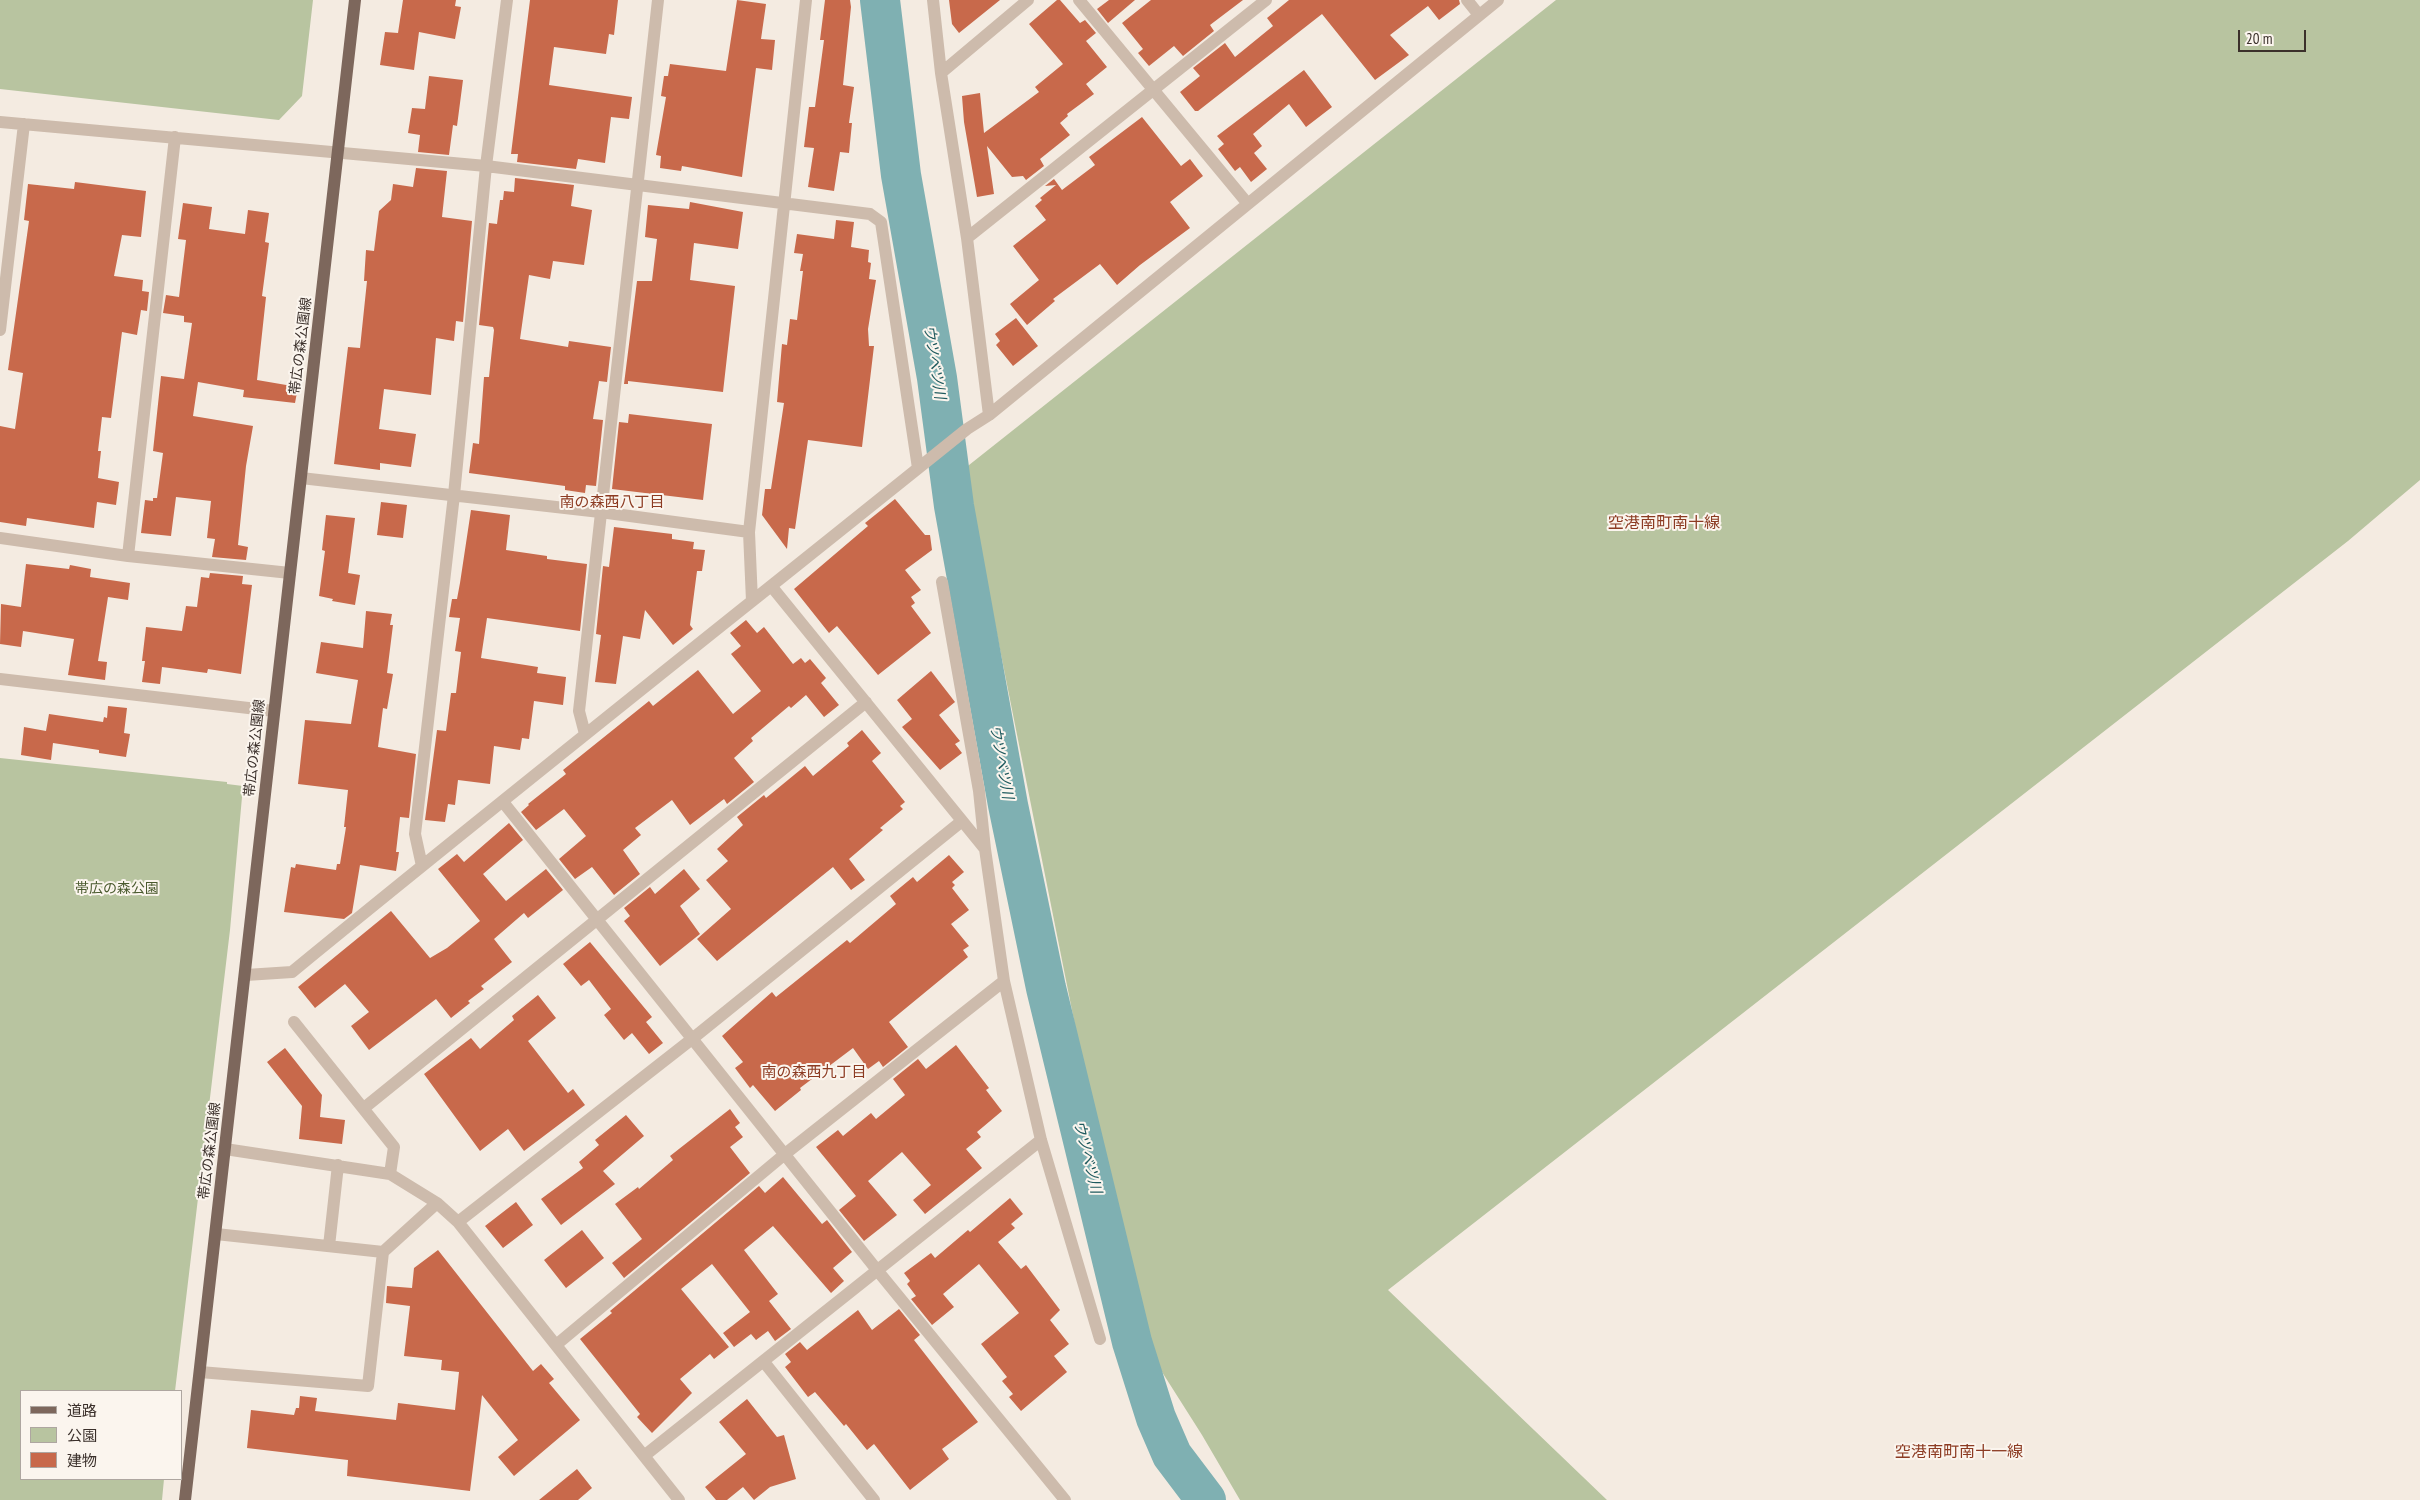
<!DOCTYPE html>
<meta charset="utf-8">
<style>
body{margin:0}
#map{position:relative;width:2420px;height:1500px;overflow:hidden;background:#f4ebe1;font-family:"PT Sans Narrow","Noto Sans JP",sans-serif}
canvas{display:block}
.legend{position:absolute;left:20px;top:1390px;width:162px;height:90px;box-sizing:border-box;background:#fbf5ee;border:1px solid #aea6a0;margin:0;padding:6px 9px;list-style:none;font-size:15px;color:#3b302b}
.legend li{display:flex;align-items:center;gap:10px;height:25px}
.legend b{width:25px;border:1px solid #aea6a0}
.scale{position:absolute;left:2238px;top:30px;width:68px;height:22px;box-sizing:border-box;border:2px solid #3b302b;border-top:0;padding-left:6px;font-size:15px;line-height:18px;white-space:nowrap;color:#3b302b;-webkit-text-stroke:4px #fbf5ee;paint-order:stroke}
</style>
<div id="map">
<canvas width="2420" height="1500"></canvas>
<ul class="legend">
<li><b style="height:6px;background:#7d675c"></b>道路</li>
<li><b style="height:14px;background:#b8c4a0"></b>公園</li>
<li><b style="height:14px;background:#c8694b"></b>建物</li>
</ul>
<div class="scale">20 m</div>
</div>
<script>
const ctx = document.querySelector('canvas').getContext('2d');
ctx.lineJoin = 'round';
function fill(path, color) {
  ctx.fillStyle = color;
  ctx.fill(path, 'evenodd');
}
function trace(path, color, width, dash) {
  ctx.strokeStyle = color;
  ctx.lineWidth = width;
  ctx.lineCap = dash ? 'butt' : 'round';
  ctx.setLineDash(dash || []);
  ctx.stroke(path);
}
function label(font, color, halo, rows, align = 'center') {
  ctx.font = font + ' "PT Sans Narrow","Noto Sans JP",sans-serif';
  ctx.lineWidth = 4;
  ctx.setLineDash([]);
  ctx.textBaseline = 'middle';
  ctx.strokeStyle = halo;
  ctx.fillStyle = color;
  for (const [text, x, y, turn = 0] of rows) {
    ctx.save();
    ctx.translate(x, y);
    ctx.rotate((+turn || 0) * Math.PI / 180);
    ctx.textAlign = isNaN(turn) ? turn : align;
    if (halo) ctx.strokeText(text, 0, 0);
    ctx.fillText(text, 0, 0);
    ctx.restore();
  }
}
fill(new Path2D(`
 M0,0H313L302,96L279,120L0,89Z
 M1556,0H2420V480L2348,541L1388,1290L1607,1500H1240L1202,1435L1136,1331L964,469Z
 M0,758L227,782V784L243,786L230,930L175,1391H21V1479H164L162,1500H0Z`), '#b8c4a0');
trace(new Path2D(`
 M880,0L901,175L937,378L954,506L1008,805L1046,988L1132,1342L1156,1418L1172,1455L1206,1500`), '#7fb0b2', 40);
fill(new Path2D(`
 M403,0H456L455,6L461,7L455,39L419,32L414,70L380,65L385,32L398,33Z
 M530,0H618L614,35L609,34L606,54L554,47L549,85L632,97L629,119L611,117L605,163L578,159L576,169L517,162L518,154H511Z
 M737,0L766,4L761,39L775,40L772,70L756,68L742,177L682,166L681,171L660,168L661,156L656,155L666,97L661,96L664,76H668L670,64L726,71Z
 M825,0H850L851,7L843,85L854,87L849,123H852L849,153L840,152L834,191L808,187L814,148L804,147L809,107H815L824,40H820Z
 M949,0H1000L959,33L952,24Z
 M1057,0H1060L1080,23L1085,20L1096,33L1086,41L1107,67L1086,84L1094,94L1067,114L1068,116L1060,123L1070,135L1040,159L1044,166L1026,180L1023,176L1012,177L987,146L994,194L977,197L964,122L962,96L980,93L984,133L1039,92L1035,87L1063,64L1029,24Z
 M1109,0H1135L1108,23L1097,9Z
 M1151,0H1243L1210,25L1214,31L1183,56L1174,46L1149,66L1138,53L1143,49L1122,23Z
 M1289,0H1459L1460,4L1439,20L1428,6L1390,35L1409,55L1375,80L1322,14L1198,111H1195L1180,92L1200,76L1193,68L1225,43L1235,57L1273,26L1267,18Z
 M1304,70L1332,107L1306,127L1289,104L1253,134L1262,146L1254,153L1267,169L1251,182L1240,167L1235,171L1218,149L1224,144L1217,136Z
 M429,76L463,80L457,126L453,125L449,155L418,152L420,135L408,133L412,108L425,109Z
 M1142,117L1181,166L1190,159L1203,176L1170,202L1190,228L1140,265L1117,285L1100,264L1053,299L1055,301L1027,325L1010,304L1039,280L1013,246L1046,220L1035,206L1042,200L1040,198L1056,185L1045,186L1054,179L1062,190L1095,165L1089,157Z
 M416,168L447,171L442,217L472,221L463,322L456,321L454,341L436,338L431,395L384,389L379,429L416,434L411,467L380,463V470L334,464L348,347L360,348L367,281H364L366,250L374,251L379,211L391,200L393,184L413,187Z
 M515,178L574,185L571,206L592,210L584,265L553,261L550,279L529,275L520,339L568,347L569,341L611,347L607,382L599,381L593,419L603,420L596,486L586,485L585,493L565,490V486L469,473L473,443L479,444L484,377H489L494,330L493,327L479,325L489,223L497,224L500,200H503L504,191L514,192Z
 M75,182L146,191L141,237L122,235L114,276L143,280L142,291L149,292L147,311L141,310L137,335L122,332L111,418L102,417L98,451H101L98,478L119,482L116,505L97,502L94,528L27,518L26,526L0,522V426L15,429L23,373L8,370L29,221L24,220L28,184L74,189Z
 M690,202L743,212L738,249L694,243L690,280L735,286L723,392L628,381V384H624L637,281H652L657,239L645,237L648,205L689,209Z
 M183,203L212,207L209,229L245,234L248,210L269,213L265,242L269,243L262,296L266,297L257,380L298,387L295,403L243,397L244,390L198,382L193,416L253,426L246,466L238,545L248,547L246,560L212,557L215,539L207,538L211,501L176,497L171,536L141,533L145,500L153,501V498H157L163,453L153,451L161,376L184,379L192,323L184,322V316L163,313L166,295L179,297L186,240L178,239Z
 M836,220L854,222L851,247L869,250L868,262L871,263L869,279L876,280L868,329L869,346H874L862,447L808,440L795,529L789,528L787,549L762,515L765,489H771L784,403L777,402L782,344L787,345L790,319L797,320L803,271H800L803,254L794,253L797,234L834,239Z
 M1016,318L1038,346L1013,366L996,345L1000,341L995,334Z
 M629,414L712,424L703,500L612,489L619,422L628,423Z
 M895,499L925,535H930L932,550L905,570L921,590L911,597L915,603L911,606L931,633L878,675L837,626L829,633L794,589L868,526L865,523Z
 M381,502L407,505L403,538L377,535Z
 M471,510L510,515L506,550L547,556V559L587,564L580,631L487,618L481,658L538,667L537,673L566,677L563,705L534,701L529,739L522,738L520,750L494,746L490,784L458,780L455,805L448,804L445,822L425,820L437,730L446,731L451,693H456L461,652L455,651L460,618L449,617L452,599H457L460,583Z
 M326,515L355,518L348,573L360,575L355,605L332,601L333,599L319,596L325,551L322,550Z
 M614,527L672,534V539L694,542L693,549L705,550L702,571H697L690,625L693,629L673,645L645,610L640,639L623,636L616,684L595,682L601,635L596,634L603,566L609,567Z
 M26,564L69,569L70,565L91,569L90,577L130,583L128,600L108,597L98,661L107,662L105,680L68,675L74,639L23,631L21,647L0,644L1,604L21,607Z
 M210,573L243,576L242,584L252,585L241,674L208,669L207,673L162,667L160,684L142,682L145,661H142L146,627L182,631L186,606L197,607L201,577L209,578Z
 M366,611L392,614L390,625H393L387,673L393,674L387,709L383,708L378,747L416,754L409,818L400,817L396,852H399L396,871L360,865L352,913L344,919L284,912L291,867L295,868L296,864L336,870L337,864H340L346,827H344L348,790L298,784L305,720L351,724L358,680L316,673L321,642L363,648Z
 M746,620L757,633L764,627L793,664L801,658L805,663L810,659L826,678L821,683L839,705L824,717L806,695L791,708L789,706L751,738L753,741L734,758L754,782L727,804L724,799L690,825L672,800L635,828L641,835L623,850L640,874L614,895L592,867L575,879L559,859L586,836L564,809L536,830L521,812L529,805L528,804L566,774L563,770L649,701L653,706L698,670L733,714L761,691L731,654L741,646L730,633Z
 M931,671L955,702L939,715L960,741L955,744L962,753L940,770L902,727L912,719L897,700Z
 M108,706L127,708L124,733L130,734L126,757L99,753V750L53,743L51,760L21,755L24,727L46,731L49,714L103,722L104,717L107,718Z
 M862,730L881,753L872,761L905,802L900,806L903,809L880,828L883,830L849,859L865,880L851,890L833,867L717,961L697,939L731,909L706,880L728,861L717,849L743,825L737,817L764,795L766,798L805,766L813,776L849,746L847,743Z
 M509,823L523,840L483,874L506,901L546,869L563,890L528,918L524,913L494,939L512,962L481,986L484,989L468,1001L470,1003L451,1018L436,999L369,1050L351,1026L369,1012L345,984L315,1008L298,987L391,911L430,958L447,948L480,921L438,869L457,854L464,862Z
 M949,855L964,872L952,882L955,885L952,888L969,910L951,924L969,946L963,950L968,957L889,1022L908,1047L883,1067L879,1061L868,1069L853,1048L800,1088L801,1090L775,1111L753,1085L750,1088L735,1068L743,1062L722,1036L772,992L776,997L847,940L850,943L896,904L890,896L913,877L917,882Z
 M684,869L700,889L680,906L700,934L660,966L624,921L630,916L624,908L650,887L655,894Z
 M590,942L652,1017L646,1022L663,1043L649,1054L632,1033L624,1040L604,1015L611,1009L589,980L581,986L563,964Z
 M538,995L556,1018L528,1041L568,1093L573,1089L585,1105L524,1151L508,1129L480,1151L424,1074L471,1038L480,1049L514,1020L512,1016Z
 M956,1045L989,1088L986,1090L1002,1111L977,1132L981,1137L966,1149L982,1168L925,1214L913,1200L931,1185L902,1152L868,1181L897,1215L864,1241L839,1210L856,1196L816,1147L838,1130L843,1136L871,1113L876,1119L905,1095L893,1079L918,1059L926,1069Z
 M285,1048L322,1095L320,1117L345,1120L342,1144L299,1139L302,1106L267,1062Z
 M730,1109L740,1123L735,1127L743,1137L730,1147L750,1173L624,1278L612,1263L642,1239L615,1204L638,1187L639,1189L673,1160L670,1156Z
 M626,1115L644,1136L603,1171L615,1184L561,1225L541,1199L583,1168L579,1162L599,1145L595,1140Z
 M783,1177L822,1224L827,1220L852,1252L833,1268L844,1281L831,1293L773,1226L744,1250L778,1294L769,1301L791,1329L775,1341L768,1331L756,1340L751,1334L734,1347L723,1333L750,1312L712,1264L681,1289L729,1347L714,1359L710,1354L680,1379L692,1393L652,1433L637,1417L640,1414L580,1339L612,1313L610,1311L634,1291L759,1186L765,1193Z
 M1010,1198L1023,1214L1011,1224L1015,1228L998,1242L1021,1269L1026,1265L1060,1310L1050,1320L1069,1344L1054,1356L1067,1372L1021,1411L1009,1397L1013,1394L1002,1381L1007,1377L981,1344L1019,1313L979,1264L943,1294L954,1307L932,1325L911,1299L916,1296L907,1284L910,1281L904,1273L931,1253L935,1258L968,1230L970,1232Z
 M516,1202L533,1225L503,1248L485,1226Z
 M582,1230L604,1258L566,1288L544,1260Z
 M438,1250L533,1371L541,1364L554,1379L549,1383L580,1420L514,1476L498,1457L518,1440L482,1395L470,1491L347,1476L348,1460L247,1448L251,1410L294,1415L296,1408H299L300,1396L317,1398L315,1411L396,1420L398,1403L455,1410L459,1372L441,1370L442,1360L404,1356L410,1306L386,1303L387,1286L412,1288L414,1268Z
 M899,1309L920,1335L914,1340L978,1422L942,1449L949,1459L910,1490L874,1444L867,1450L846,1424L844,1426L815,1392L808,1397L785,1367L791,1362L785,1354L800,1342L807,1350L858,1310L872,1330Z
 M747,1399L777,1437L784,1435L796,1479L770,1487L754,1500L743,1487L727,1500H716L705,1487L746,1454L719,1422Z
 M577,1469L592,1488L578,1500H539Z`), '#c8694b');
trace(new Path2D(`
 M933,0L941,73L967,238L989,415
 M1079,0L1248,204
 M1467,0L1479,15
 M941,73L1028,0
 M0,122L486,166L870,214L881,222L918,468
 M967,238L1266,0
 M0,330L24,124
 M301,478L600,512L749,532
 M0,538L128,556L290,573
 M128,556L175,137
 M942,582L979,791L985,849
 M772,587L985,849L1004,981L1041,1140L1100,1339
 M752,601L749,532L806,0
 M0,679L274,711
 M585,734L579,711L658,0
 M503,802L877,1270L1065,1500
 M422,866L415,834L454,495L486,166L507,0
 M246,975L292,972C515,789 742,610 967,429L989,415L1498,0
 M294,1022L394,1147L390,1174
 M364,1108L866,702
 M225,1149L390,1174L437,1203L458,1222L679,1500
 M458,1222L692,1039L962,821
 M216,1234L383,1252
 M329,1246L338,1165
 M556,1345L785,1154L1004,981
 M764,1362L874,1500
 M200,1372L368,1386L383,1252L437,1203
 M644,1456L1041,1140`), '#cdbbac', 12);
trace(new Path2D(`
 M185,1500L355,0`), '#7d675c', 12);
label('14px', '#3b302b', '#fbf5ee', [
 ["帯広の森公園線",301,346,-83],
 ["帯広の森公園線",255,748,-84],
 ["帯広の森公園線",210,1151,-83]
]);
label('14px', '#4a5a2e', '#fbf5ee', [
 ["帯広の森公園",117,889]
]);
label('italic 15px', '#1f5a5e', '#fbf5ee', [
 ["ウツベツ川",934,362,81],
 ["ウツベツ川",1001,762,80],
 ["ウツベツ川",1087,1157,76]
]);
label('15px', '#8c3b22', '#fbf5ee', [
 ["南の森西八丁目",612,503],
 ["南の森西九丁目",814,1073]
]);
label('16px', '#8c3b22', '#fbf5ee', [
 ["空港南町南十線",1664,523],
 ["空港南町南十一線",1959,1452]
]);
</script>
